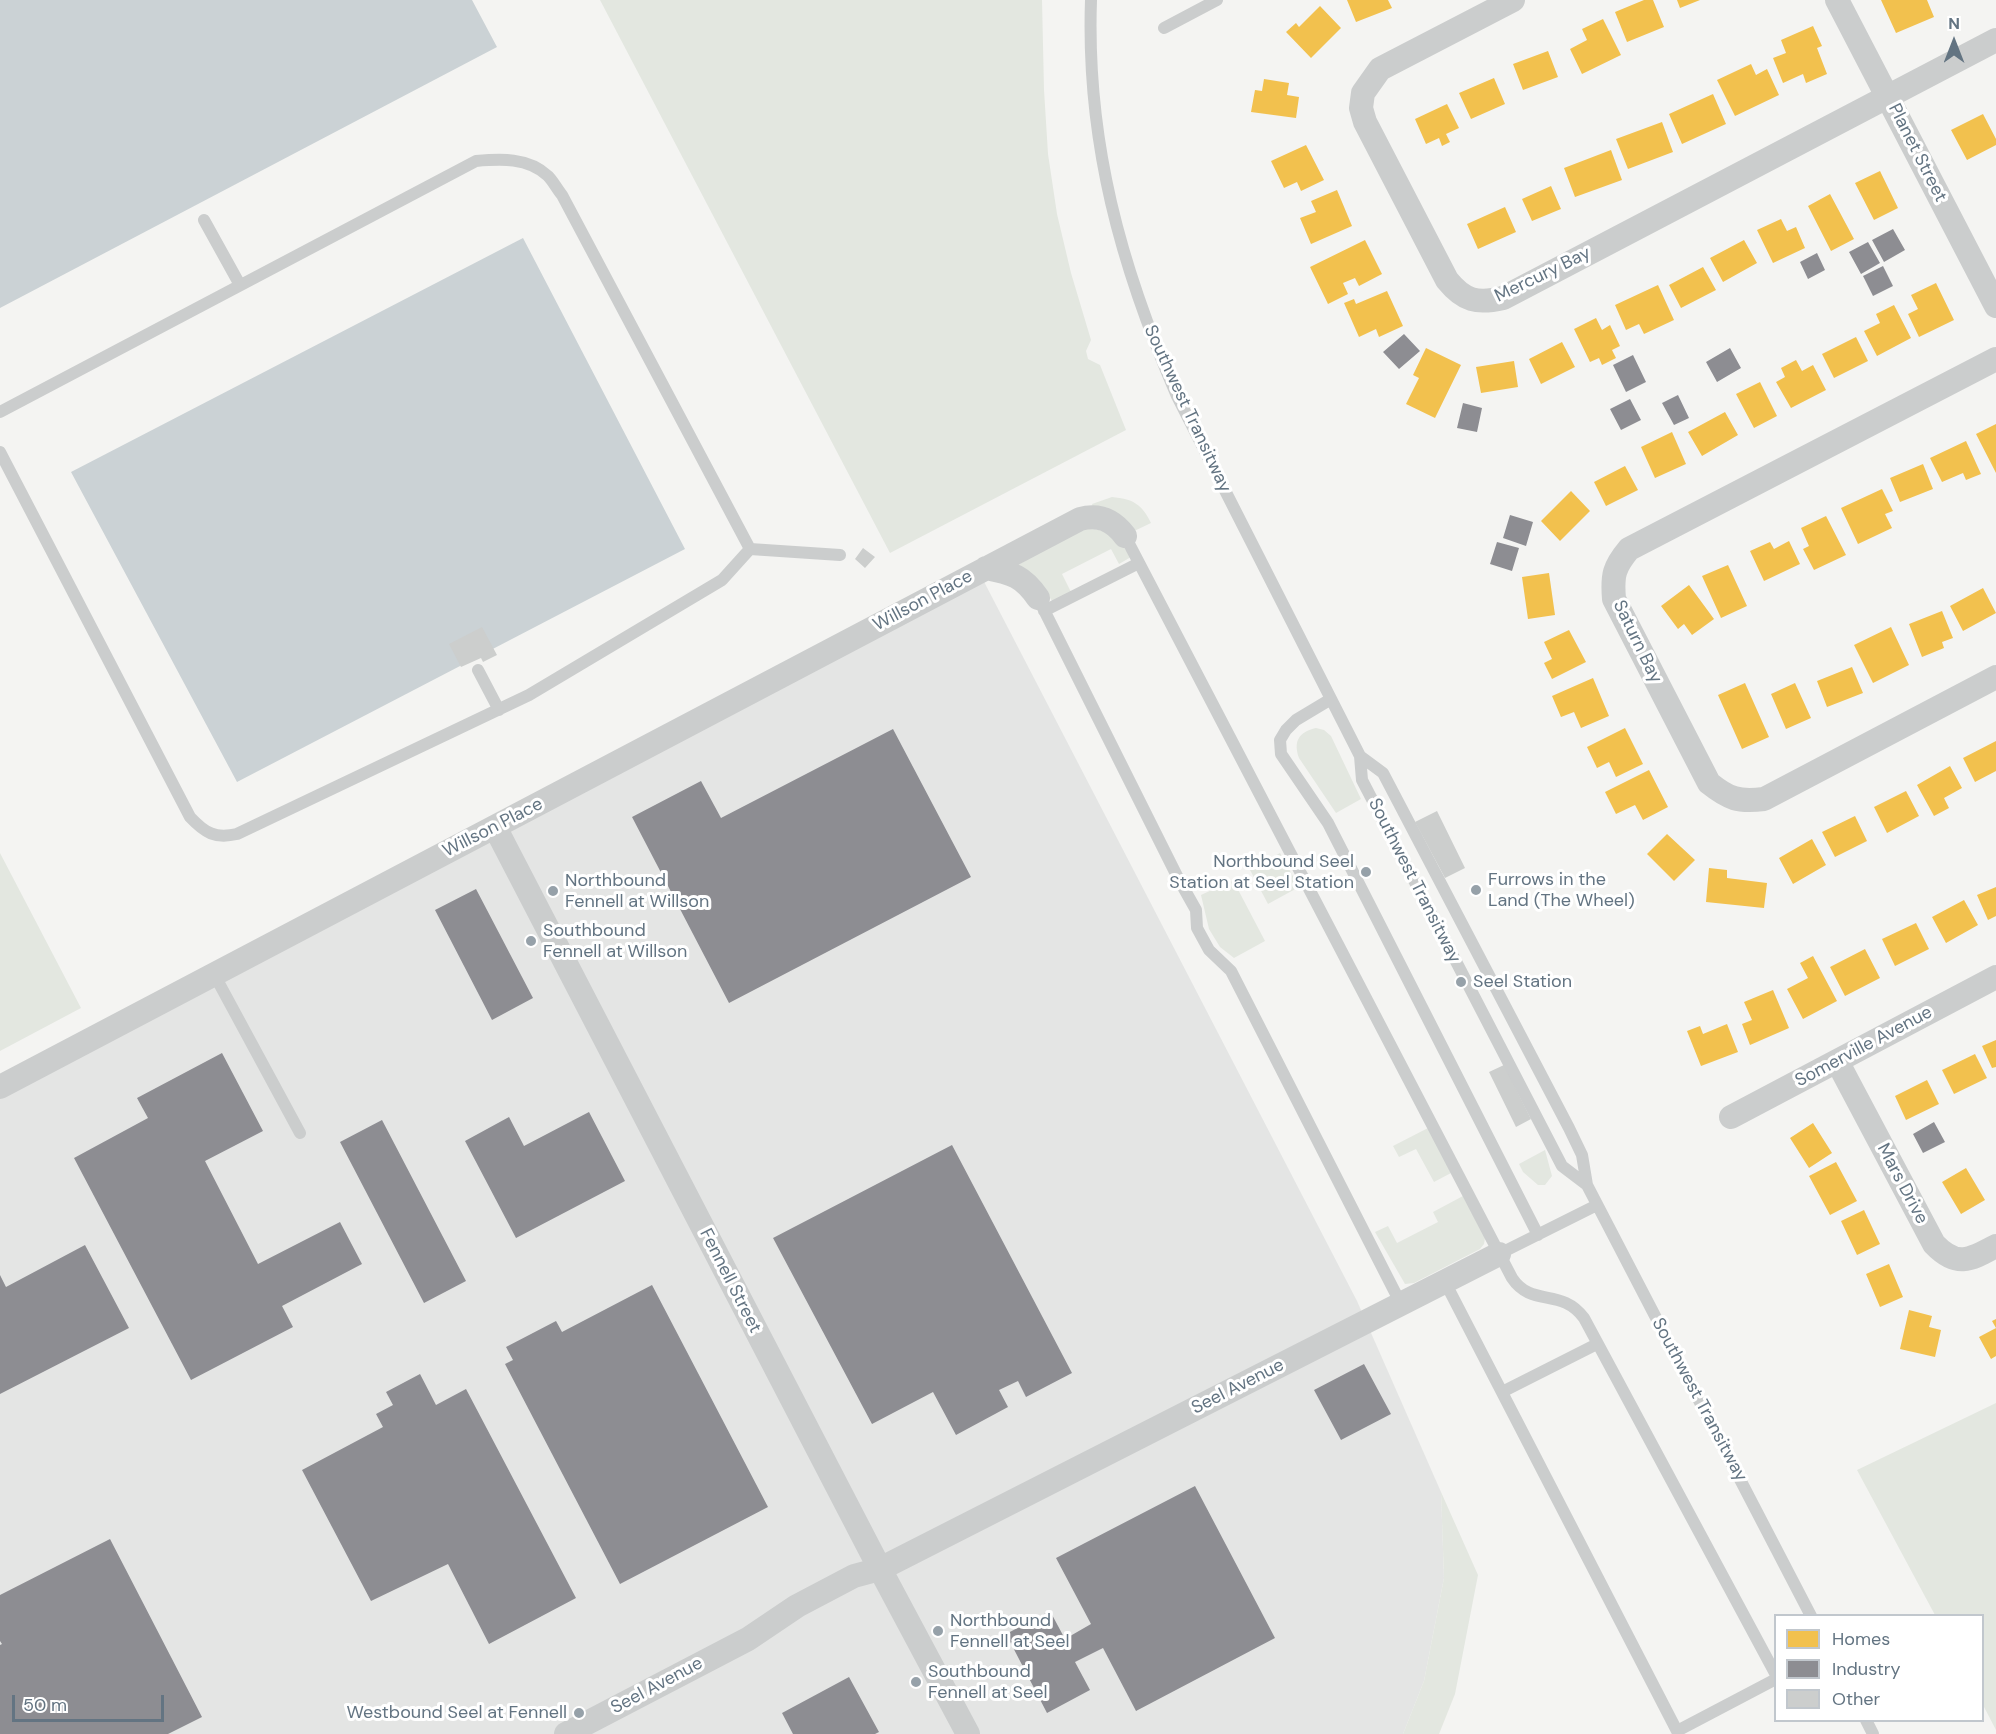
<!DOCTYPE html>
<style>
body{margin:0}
#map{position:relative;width:1996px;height:1734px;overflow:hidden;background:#f4f4f2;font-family:"DM Sans",sans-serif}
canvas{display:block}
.legend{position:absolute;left:1774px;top:1614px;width:210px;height:108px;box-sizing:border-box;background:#fff;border:2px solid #c1c7cd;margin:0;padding:8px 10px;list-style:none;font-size:18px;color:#637482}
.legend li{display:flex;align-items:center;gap:12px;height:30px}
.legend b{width:30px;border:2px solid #c1c7cd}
.north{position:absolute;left:1924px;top:12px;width:60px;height:60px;-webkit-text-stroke:4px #fff;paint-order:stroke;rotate:0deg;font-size:16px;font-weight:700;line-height:24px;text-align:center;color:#637482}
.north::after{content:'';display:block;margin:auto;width:21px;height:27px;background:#637482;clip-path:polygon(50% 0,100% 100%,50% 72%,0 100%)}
.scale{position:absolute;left:12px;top:1695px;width:152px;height:27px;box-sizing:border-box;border:3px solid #637482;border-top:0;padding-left:8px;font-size:18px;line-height:21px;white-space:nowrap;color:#637482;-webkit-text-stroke:4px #fff;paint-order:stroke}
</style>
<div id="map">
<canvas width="1996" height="1734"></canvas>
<ul class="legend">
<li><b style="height:16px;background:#f2c14e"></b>Homes</li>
<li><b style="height:16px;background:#8d8d92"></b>Industry</li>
<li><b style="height:16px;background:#cccecd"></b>Other</li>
</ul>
<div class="north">N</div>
<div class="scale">50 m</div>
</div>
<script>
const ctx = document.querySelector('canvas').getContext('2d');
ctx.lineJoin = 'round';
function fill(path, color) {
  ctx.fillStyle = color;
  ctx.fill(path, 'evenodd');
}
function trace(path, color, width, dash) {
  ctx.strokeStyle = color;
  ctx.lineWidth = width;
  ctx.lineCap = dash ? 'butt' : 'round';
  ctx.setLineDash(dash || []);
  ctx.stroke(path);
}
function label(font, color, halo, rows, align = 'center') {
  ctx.font = font + ' "DM Sans",sans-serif';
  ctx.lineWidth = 6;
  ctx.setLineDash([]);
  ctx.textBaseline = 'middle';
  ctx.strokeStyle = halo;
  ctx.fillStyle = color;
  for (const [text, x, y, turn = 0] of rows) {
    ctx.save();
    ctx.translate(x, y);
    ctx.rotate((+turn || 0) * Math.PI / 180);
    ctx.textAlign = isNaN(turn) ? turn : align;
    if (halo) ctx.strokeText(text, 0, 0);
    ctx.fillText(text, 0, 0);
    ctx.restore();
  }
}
fill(new Path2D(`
 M979,572L1357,1301L1441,1492L1444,1578L1424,1681L1403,1734H0V1087Z`), '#e4e5e4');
fill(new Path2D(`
 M600,0H1042L1044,90L1048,154L1057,214L1071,273L1091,340L1086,351L1088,359L1100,365L1126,430L890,553Z
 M1112,497C1133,499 1142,504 1151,523L1130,533L1093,507L1092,504Z
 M1082,526L1115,534L1131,557L1119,564L1111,549L1062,574L1071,592L1052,601L1047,593L1018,565Z
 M1316,728L1324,730L1331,736L1361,799L1336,813L1299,758C1293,741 1299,732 1316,728Z
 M0,853L81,1008L0,1051Z
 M1280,853L1299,887L1268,904L1250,870Z
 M1233,880L1265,941L1234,958L1220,947L1209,929L1201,895Z
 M1428,1128L1451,1173L1434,1182L1416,1149L1399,1157L1393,1146Z
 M1545,1150L1552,1176L1545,1185H1538L1523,1172L1519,1164Z
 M1463,1196L1485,1238L1484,1244L1480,1249L1414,1283L1405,1284L1375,1232L1388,1226L1397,1243L1438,1222L1433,1212Z
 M1996,1403V1730L1983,1705L1982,1616L1935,1615L1857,1470Z
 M1441,1492L1478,1575L1455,1694L1439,1734H1403L1424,1681L1444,1578Z`), '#e3e7e0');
fill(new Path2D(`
 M0,0H472L497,47L0,308Z
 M523,238L685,549L237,782L71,472Z`), '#cbd2d5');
fill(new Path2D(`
 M1347,0H1388L1392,8L1356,22Z
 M1644,0H1653L1664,27L1627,42L1615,12Z
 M1677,0H1700L1680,8Z
 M1881,0H1927L1934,17L1896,33Z
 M1320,6L1341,28L1311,58L1286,32L1296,23L1299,27Z
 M1603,19L1621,55L1582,74L1570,49L1587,40L1582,29Z
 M1813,26L1822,46L1817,48L1827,74L1806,83L1803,74L1783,83L1773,58L1786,53L1781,40Z
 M1548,51L1558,77L1523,90L1513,64Z
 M1751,64L1756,75L1767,69L1779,95L1735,116L1717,80Z
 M1494,78L1505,104L1471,119L1459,93Z
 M1264,79L1289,83L1287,95L1299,97L1296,118L1251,112L1255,90L1262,91Z
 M1713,94L1726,124L1682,144L1669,114Z
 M1447,104L1459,128L1446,134L1450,142L1442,146L1439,138L1426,144L1415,119Z
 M1983,114L1996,139V145L1967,160L1951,130Z
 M1662,122L1673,152L1628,169L1616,139Z
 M1306,145L1324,180L1301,191L1297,182L1284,188L1271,161Z
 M1611,150L1622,180L1575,197L1564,168Z
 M1880,171L1898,208L1874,220L1855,183Z
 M1551,186L1561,209L1532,221L1522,199Z
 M1337,190L1352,226L1311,244L1300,218L1316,212L1311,201Z
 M1830,194L1854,239L1831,251L1808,206Z
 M1505,207L1516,232L1478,249L1467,224Z
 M1781,219L1787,231L1796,227L1805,248L1773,263L1757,230Z
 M1365,240L1382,274L1359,286L1355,278L1343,283L1348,294L1328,304L1310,267Z
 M1744,240L1757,263L1723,282L1710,258Z
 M1703,267L1716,290L1681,308L1669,285Z
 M1936,283L1954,320L1919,337L1908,314L1918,309L1911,295Z
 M1658,285L1674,320L1644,334L1639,324L1626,330L1615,305Z
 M1387,291L1403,326L1379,337L1376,329L1359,337L1344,303L1354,299L1356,304Z
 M1894,305L1911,338L1877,356L1864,331L1880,323L1876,314Z
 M1596,318L1602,330L1610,325L1620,346L1612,350L1616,358L1602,365L1599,358L1590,362L1574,329Z
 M1856,337L1868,361L1834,378L1822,354Z
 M1562,342L1575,367L1541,384L1529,359Z
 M1426,348L1461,365L1435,418L1406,404L1419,378L1413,375Z
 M1796,360L1802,371L1813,365L1826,390L1791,408L1776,382L1785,377L1781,368Z
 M1514,361L1518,387L1481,393L1476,367Z
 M1760,382L1777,416L1754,428L1736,394Z
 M1725,412L1738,435L1702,456L1688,432Z
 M1996,424V473L1976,434Z
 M1672,432L1686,464L1655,478L1641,447Z
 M1966,441L1981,474L1966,480L1963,473L1942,482L1930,458Z
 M1923,464L1933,489L1900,502L1890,478Z
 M1625,466L1638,490L1606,506L1594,482Z
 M1882,489L1893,511L1885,514L1892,528L1858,544L1841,508Z
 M1571,491L1590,511L1560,541L1541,521Z
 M1826,516L1846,555L1814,570L1803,549L1809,546L1801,528Z
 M1789,541L1800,564L1764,581L1750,551L1770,542L1774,549Z
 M1728,565L1747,606L1721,618L1702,576Z
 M1549,573L1555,615L1528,619L1522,577Z
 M1689,585L1714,619L1692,635L1684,624L1678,629L1661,606Z
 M1983,588L1996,613L1963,631L1950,606Z
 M1942,611L1953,638L1942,642L1944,648L1922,657L1909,624Z
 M1891,627L1909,665L1873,683L1854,645Z
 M1569,630L1586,662L1552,679L1544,663L1552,659L1544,642Z
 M1852,667L1863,693L1827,707L1817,681Z
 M1593,678L1609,716L1581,728L1574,712L1561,717L1552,696Z
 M1745,683L1769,737L1742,749L1718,695Z
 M1795,683L1811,718L1786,729L1771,694Z
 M1625,728L1643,764L1616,777L1609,762L1597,768L1587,747Z
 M1996,741V771L1975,782L1963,758Z
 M1950,766L1962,788L1944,798L1949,808L1934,816L1917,785Z
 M1649,770L1668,807L1643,820L1635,805L1616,814L1605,792Z
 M1906,791L1919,816L1887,833L1874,807Z
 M1855,816L1867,841L1835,857L1822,832Z
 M1667,834L1695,860L1674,881L1647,854Z
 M1812,839L1826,865L1793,884L1779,858Z
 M1709,868L1727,870V878L1767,883L1764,908L1706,902Z
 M1996,887V916L1988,920L1977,895Z
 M1964,900L1978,925L1946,943L1932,917Z
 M1916,923L1929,949L1895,966L1882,939Z
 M1865,949L1880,978L1845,996L1830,967Z
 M1813,956L1837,1001L1803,1019L1787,989L1808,978L1800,963Z
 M1773,990L1789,1028L1750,1045L1742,1024L1752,1020L1744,1002Z
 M1727,1024L1738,1052L1701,1066L1687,1031L1700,1026L1703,1034Z
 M1996,1040V1067L1992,1068L1982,1046Z
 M1975,1054L1987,1078L1954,1094L1942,1070Z
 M1927,1080L1939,1104L1906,1120L1895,1096Z
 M1813,1123L1832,1153L1809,1168L1790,1138Z
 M1836,1162L1857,1201L1830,1215L1809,1176Z
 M1966,1168L1985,1200L1961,1214L1942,1182Z
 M1864,1210L1880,1244L1857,1255L1841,1221Z
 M1889,1264L1903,1297L1880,1307L1866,1274Z
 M1909,1310L1932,1316L1929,1327L1941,1330L1935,1357L1900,1349Z
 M1996,1319V1356L1991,1359L1979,1337L1996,1328L1992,1321Z`), '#f2c14e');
fill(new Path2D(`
 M1893,229L1905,250L1884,262L1872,240Z
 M1868,242L1880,263L1861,274L1849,252Z
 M1817,253L1825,270L1808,279L1800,262Z
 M1883,266L1893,286L1873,296L1863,276Z
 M1404,334L1420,351L1399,369L1383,352Z
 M1730,348L1741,368L1717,382L1706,362Z
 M1633,355L1646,382L1626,392L1613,365Z
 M1678,395L1689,418L1674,425L1662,403Z
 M1630,399L1641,420L1621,430L1610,409Z
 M1463,403L1482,408L1477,432L1457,428Z
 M1510,515L1533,522L1526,546L1503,538Z
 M1497,542L1519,548L1512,571L1490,564Z
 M893,729L971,877L729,1003L632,817L701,781L721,818Z
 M476,889L533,998L492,1020L435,910Z
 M222,1053L263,1131L205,1161L258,1264L340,1222L362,1264L282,1306L293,1327L191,1380L74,1158L148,1118L137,1098Z
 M589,1112L625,1181L516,1238L465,1141L509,1117L524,1146Z
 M382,1120L466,1281L424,1303L340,1142Z
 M1934,1122L1945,1142L1923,1153L1913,1134Z
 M952,1145L1072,1373L1026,1397L1018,1381L999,1390L1008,1407L956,1435L933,1392L872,1424L773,1238Z
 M85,1245L129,1328L0,1394V1275L6,1287Z
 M652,1285L768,1507L620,1584L505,1364L513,1360L506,1347L556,1321L562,1332Z
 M1364,1364L1391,1414L1341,1440L1314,1390Z
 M420,1374L436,1405L466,1389L576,1598L489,1644L448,1564L371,1601L302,1470L383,1427L376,1414L393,1405L386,1392Z
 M1195,1486L1275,1638L1136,1711L1103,1648L1075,1662L1090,1690L1047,1713L1006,1634L1050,1611L1065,1639L1091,1624L1056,1558Z
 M110,1539L202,1717L168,1734H0V1645L2,1644L0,1641V1595Z
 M849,1677L879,1732L875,1734H793L782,1713Z`), '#8d8d92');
fill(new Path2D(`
 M863,548L875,557L865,568L855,559Z
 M482,627L497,655L483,662L481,658L461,667L449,644Z
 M1437,811L1465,868L1445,878L1415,822Z
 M1504,1065L1531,1119L1516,1127L1489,1072Z`), '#cccecd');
trace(new Path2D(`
 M1091,0C1086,142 1121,267 1177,396L1360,756L1362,780L1562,1166L1587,1185
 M1164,28L1217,0
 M204,220L240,285
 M0,412L476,161C500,159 528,157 548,176C553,181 557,189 562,195L750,549
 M0,452L190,817C205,833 215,839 237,834L529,695L722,580L750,549L840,555
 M1125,536L1512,1278C1532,1308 1561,1287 1584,1318L1776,1675
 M1038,598L1178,878L1196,910L1197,928L1209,950L1231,971L1401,1304
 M1044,611L1139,563
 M478,670L499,710
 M1331,699L1296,720L1286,730L1280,740L1281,754L1328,823L1538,1235
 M1360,756L1383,773L1569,1128L1582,1155L1587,1185L1811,1616
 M214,974L300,1133
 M1499,1254L1597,1205
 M1445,1282L1677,1731L1776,1679
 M1502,1392L1597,1344
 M1866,1720L1873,1734`), '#cbcdcd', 12);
trace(new Path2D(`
 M1513,0L1380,69L1363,93L1361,108L1365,122L1447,280C1464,301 1477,304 1503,298L1996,40
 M1837,0L1996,306
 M1996,359L1629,549C1614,567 1612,575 1614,599L1709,783C1729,799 1738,802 1764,799L1996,677
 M986,568C1012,573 1023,576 1038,598
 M495,827L880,1569L968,1734
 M1837,1061L1934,1244C1957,1268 1970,1260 1996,1246
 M0,1087L1080,519C1099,514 1113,520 1125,536
 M1731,1117L1996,977
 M566,1734L748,1639L797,1606L854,1576L880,1569L1499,1254`), '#cbcdcd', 24);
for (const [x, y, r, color] of [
 [1366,872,6,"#96a1a9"],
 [1476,890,6,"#96a1a9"],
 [553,891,6,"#96a1a9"],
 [531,941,6,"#96a1a9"],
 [1461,982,6,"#96a1a9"],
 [938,1631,6,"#96a1a9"],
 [916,1682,6,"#96a1a9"],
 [579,1713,6,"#96a1a9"]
]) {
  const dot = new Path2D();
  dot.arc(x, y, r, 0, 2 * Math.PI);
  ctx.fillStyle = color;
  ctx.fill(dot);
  trace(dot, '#fff', 2);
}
label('18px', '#637482', '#fff', [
 ["Planet Street",1917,153,63],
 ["Mercury Bay",1543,275,-26],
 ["Southwest Transitway",1187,409,65],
 ["Willson Place",923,601,-28],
 ["Saturn Bay",1637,642,64],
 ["Willson Place",493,828,-27],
 ["Southwest Transitway",1414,881,63],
 ["Somerville Avenue",1864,1047,-28],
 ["Mars Drive",1902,1184,62],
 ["Fennell Street",730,1281,63],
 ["Seel Avenue",1238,1387,-27],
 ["Southwest Transitway",1699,1400,62],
 ["Seel Avenue",657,1686,-28]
]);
label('18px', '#637482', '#fff', [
 ["Northbound Seel",1354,862,"right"],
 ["Station at Seel Station",1354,883,"right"],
 ["Furrows in the",1488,880],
 ["Land (The Wheel)",1488,901],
 ["Northbound",565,881],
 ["Fennell at Willson",565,902],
 ["Southbound",543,931],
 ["Fennell at Willson",543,952],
 ["Seel Station",1473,982],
 ["Northbound",950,1621],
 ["Fennell at Seel",950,1642],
 ["Southbound",928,1672],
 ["Fennell at Seel",928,1693],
 ["Westbound Seel at Fennell",567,1713,"right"]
], 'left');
</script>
